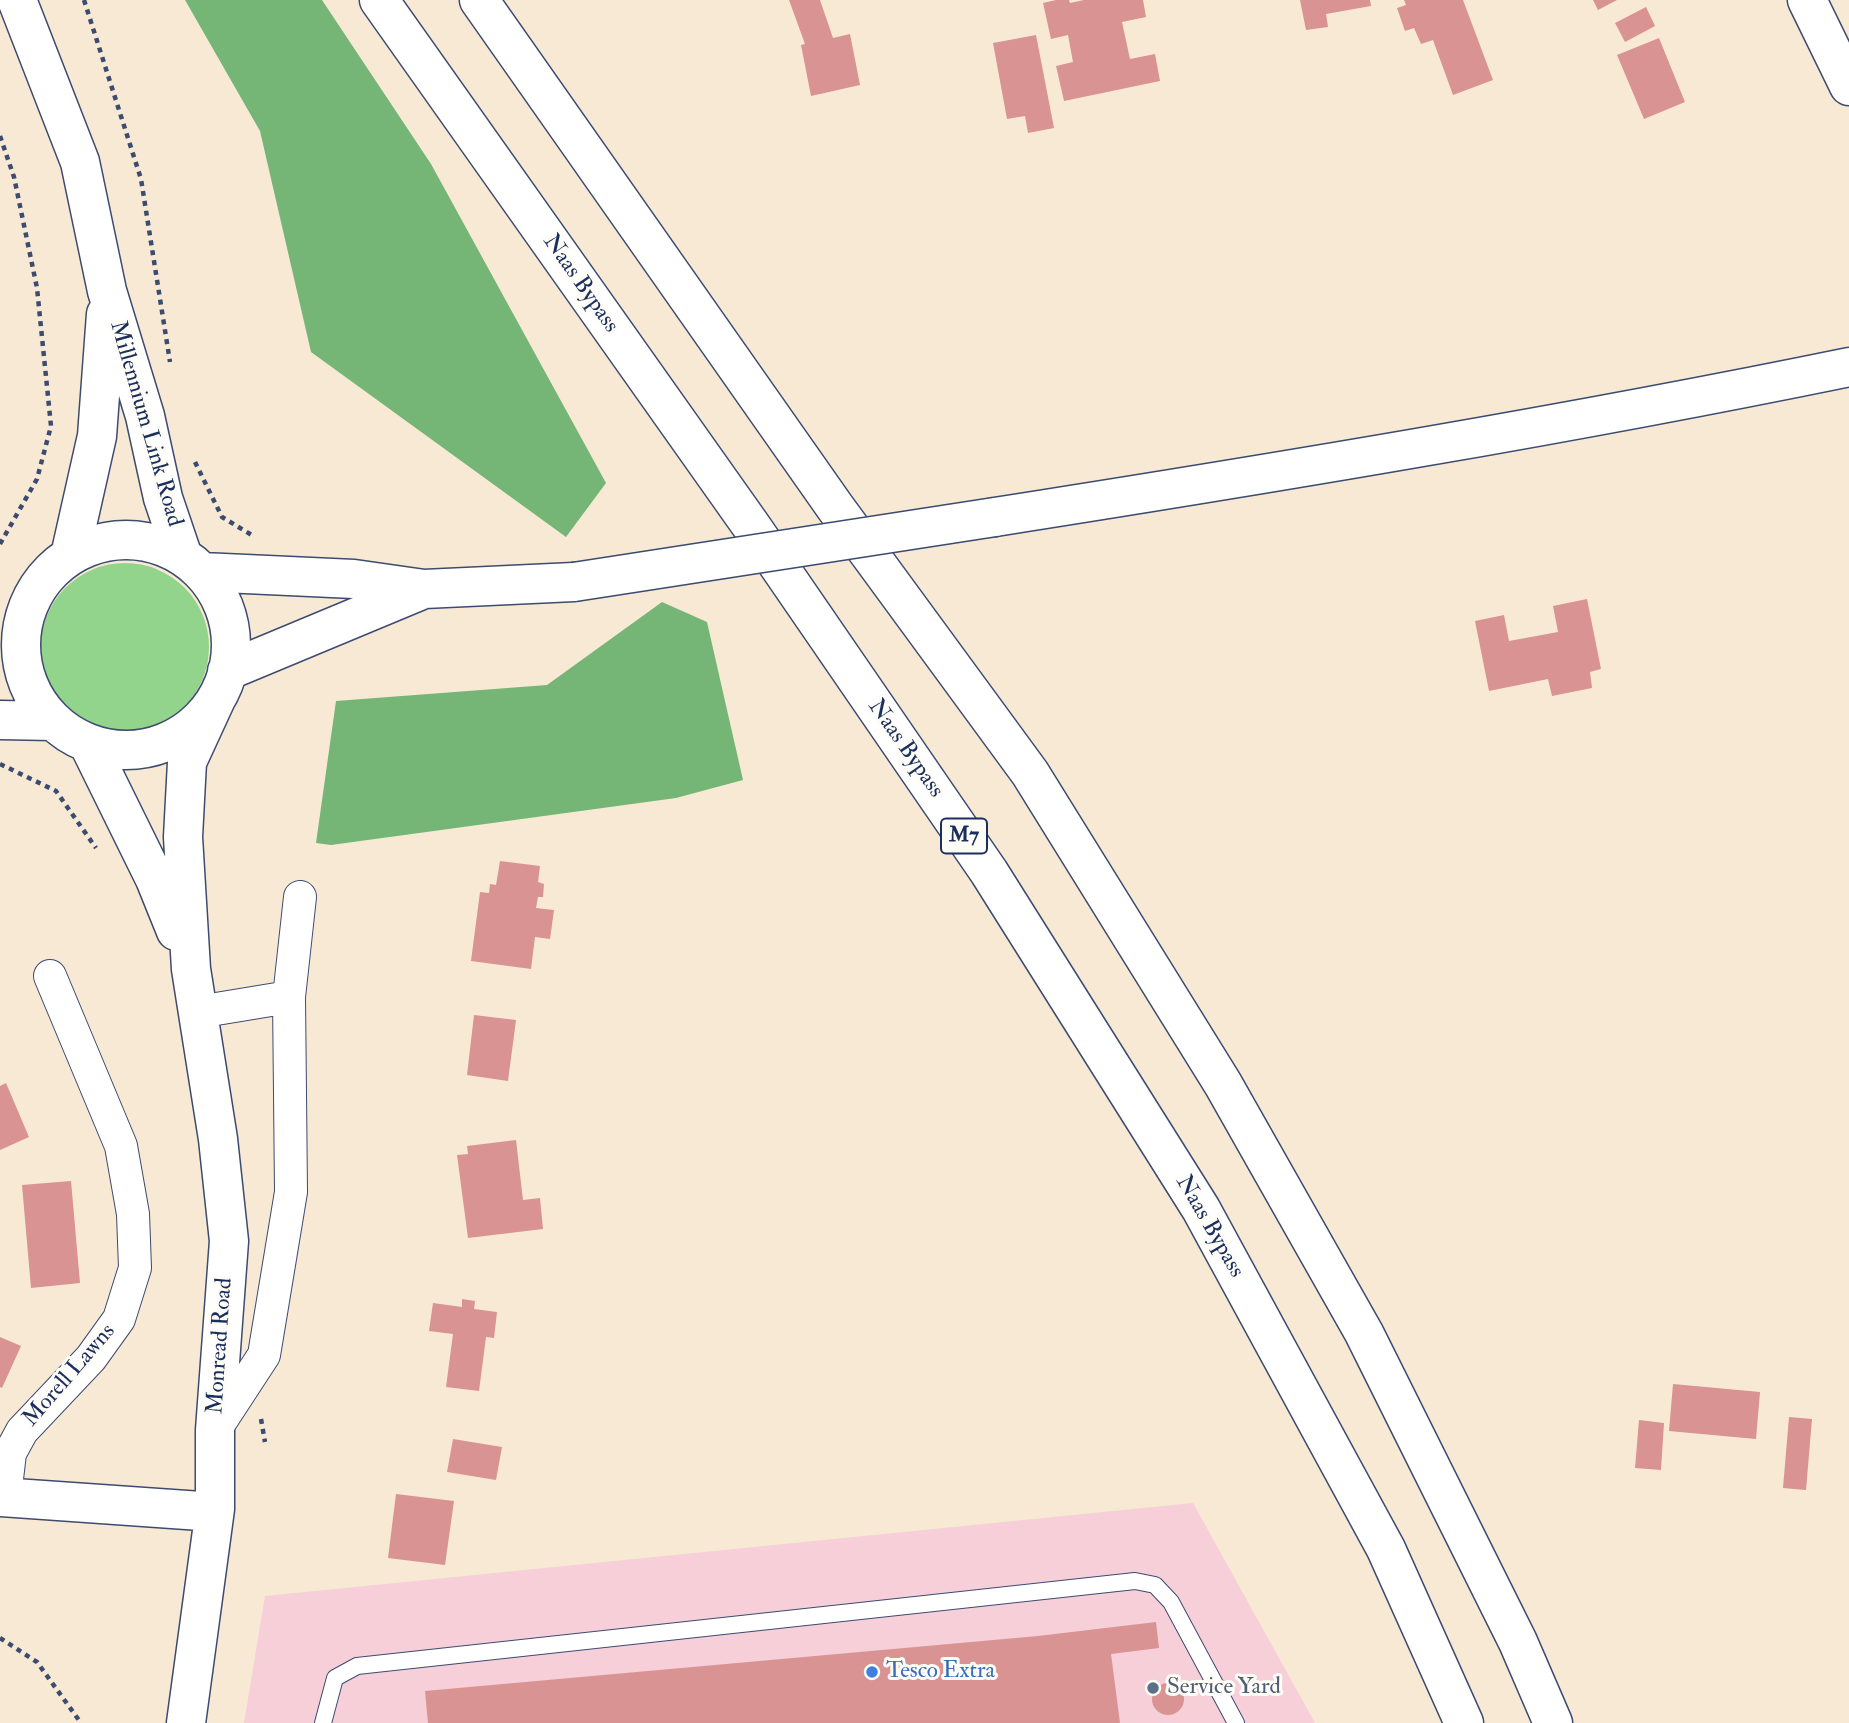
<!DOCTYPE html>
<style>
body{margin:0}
canvas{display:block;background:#f7e9d4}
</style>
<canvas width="1849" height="1723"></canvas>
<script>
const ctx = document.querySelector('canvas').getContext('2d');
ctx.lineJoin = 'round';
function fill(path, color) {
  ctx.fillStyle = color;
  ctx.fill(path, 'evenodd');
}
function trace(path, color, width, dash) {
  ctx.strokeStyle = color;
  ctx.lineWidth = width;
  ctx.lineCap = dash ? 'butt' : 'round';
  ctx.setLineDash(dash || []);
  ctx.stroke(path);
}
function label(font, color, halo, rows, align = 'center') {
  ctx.font = font + ' "IM FELL Double Pica",serif';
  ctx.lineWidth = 6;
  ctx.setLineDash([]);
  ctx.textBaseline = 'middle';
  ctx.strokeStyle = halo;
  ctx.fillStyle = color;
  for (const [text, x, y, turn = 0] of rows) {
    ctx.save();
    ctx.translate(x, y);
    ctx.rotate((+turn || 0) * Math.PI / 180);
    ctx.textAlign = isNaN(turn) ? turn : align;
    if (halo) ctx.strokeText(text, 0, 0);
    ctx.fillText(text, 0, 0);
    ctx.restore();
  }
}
fill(new Path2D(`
 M1193,1503L1315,1723H244L265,1596Z`), '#f6cfd8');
fill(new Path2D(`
 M41 647a84 84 0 1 1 168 0a84 84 0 1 1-168 0Z`), '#92d48b');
fill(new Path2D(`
 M185,0H322L431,164L606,483L566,537L311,352L260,131Z
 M662,602L707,622L743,780L676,798L331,845L316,843L336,701L547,685Z`), '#75b677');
fill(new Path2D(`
 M789,0H820L833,38L850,34L860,85L811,96L801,45L805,44Z
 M1056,0H1069L1070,3L1084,0H1143L1146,17L1122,22L1130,59L1155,54L1160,81L1064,101L1056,66L1073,62L1068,35L1051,39L1043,3Z
 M1300,0H1370L1371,6L1326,14L1328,27L1306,30Z
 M1404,0H1463L1493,80L1453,95L1433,40L1421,44L1414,28L1405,31L1397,8L1406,5Z
 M1593,0H1617L1598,10Z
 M1646,7L1655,26L1625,42L1615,23Z
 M1036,35L1054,128L1028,133L1025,116L1007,119L993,43Z
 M1659,38L1685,102L1644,119L1617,55Z
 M1587,599L1601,669L1590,672L1592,688L1552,696L1548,679L1489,691L1475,621L1504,615L1509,641L1558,632L1553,606Z
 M500,861L540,866L538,882L544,884L543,897H538L536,908L554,910L550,939L535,937L531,969L471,961L480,892L489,893L490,884L496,885Z
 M474,1015L516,1020L508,1081L467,1075Z
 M6,1083L29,1137L0,1150V1086Z
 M516,1140L523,1200L540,1198L543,1229L468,1238L457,1155L468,1154L467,1146Z
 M71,1181L80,1283L31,1288L22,1185Z
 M462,1299L475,1301L474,1309L497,1312L494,1338L486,1337L479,1391L446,1387L453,1334L429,1331L433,1303L462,1307Z
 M0,1337L21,1346L2,1388L0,1387Z
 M1673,1384L1760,1392L1756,1439L1669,1431Z
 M1789,1417L1812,1419L1806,1490L1783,1488Z
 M1639,1420L1664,1423L1661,1470L1635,1468Z
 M453,1439L502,1447L496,1480L447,1472Z
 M396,1494L454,1501L445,1565L388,1558Z
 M1156,1622L1159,1648L1111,1654L1120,1723H428L425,1691L1038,1636Z
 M1152 1699a16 16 0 1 1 32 0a16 16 0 1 1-32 0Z`), '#d99392');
const lane = new Path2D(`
 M323,1723L335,1678L357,1666L1135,1581L1155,1585L1171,1602L1236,1723`);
const street = new Path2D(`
 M198,1012L289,997
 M215,1430L264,1355L291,1192L289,997L300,897
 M5,1496L10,1453L22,1431L91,1358L119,1319L135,1268L133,1214L121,1146L50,976`);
const secondary = new Path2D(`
 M17,0L80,162L107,291L145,416L163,498L183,557
 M1807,0L1849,86
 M995,517C1281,472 1566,425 1849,367
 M21 645a105 105 0 1 1 210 0a105 105 0 1 1-210 0Z
 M70,556L97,436L106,314
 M202,572L354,579L424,589L574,582
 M227,671L424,589
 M0,720L53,721
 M88,743L155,879L176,931
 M0,1497L201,1511L215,1509
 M186,1723L215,1509V1430L229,1241L218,1139L191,969L183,837L187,762L216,699`);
const highway = new Path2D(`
 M379,0L752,527L989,872L1201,1209L1386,1549L1464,1723
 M479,0L835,507L1030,773L1223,1084L1364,1333L1518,1642L1553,1723`);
trace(lane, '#3c4b70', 18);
trace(street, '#3c4b70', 34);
trace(secondary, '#3c4b70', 41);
trace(highway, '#3c4b70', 41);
trace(new Path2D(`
 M84,0L141,179L170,362
 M0,136L14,177L37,288L51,426L37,479L0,544
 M195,462L222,517L255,537
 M0,764L56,791L96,848
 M261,1419L265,1442
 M0,1638L37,1662L81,1723`), '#3c4b70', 4.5, [5, 5]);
trace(lane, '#fff', 16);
trace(street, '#fff', 32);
trace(secondary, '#fff', 38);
trace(highway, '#fff', 38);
const secondaryBridge = new Path2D(`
 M574,582L995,517`);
trace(secondaryBridge, '#3c4b70', 41, []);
trace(secondaryBridge, '#fff', 38);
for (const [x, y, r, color] of [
 [872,1672,7,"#3f7fe0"],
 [1153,1688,7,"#5c6f8a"]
]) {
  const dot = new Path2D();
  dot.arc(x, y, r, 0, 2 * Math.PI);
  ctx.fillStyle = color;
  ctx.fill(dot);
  trace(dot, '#fdfcf7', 2.5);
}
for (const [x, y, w] of [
 [964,836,46]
]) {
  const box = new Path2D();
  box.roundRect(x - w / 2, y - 17.5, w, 35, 5);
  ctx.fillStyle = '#fdfcf7';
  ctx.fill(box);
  trace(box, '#1b2f5e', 2);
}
label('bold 21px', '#1b2f5e', null, [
 ["M7",964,836]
]);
label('23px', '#1b2f5e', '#fdfcf7', [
 ["Naas Bypass",580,284,55],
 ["Millennium Link Road",145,424,74],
 ["Naas Bypass",905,749,55],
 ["Naas Bypass",1209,1227,60],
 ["Monread Road",221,1346,-86],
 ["Morell Lawns",70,1376,-49]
]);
label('23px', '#366cbe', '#fdfcf7', [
 ["Tesco Extra",886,1672]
], 'left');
label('23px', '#4e5e75', '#fdfcf7', [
 ["Service Yard",1167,1688]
], 'left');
</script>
